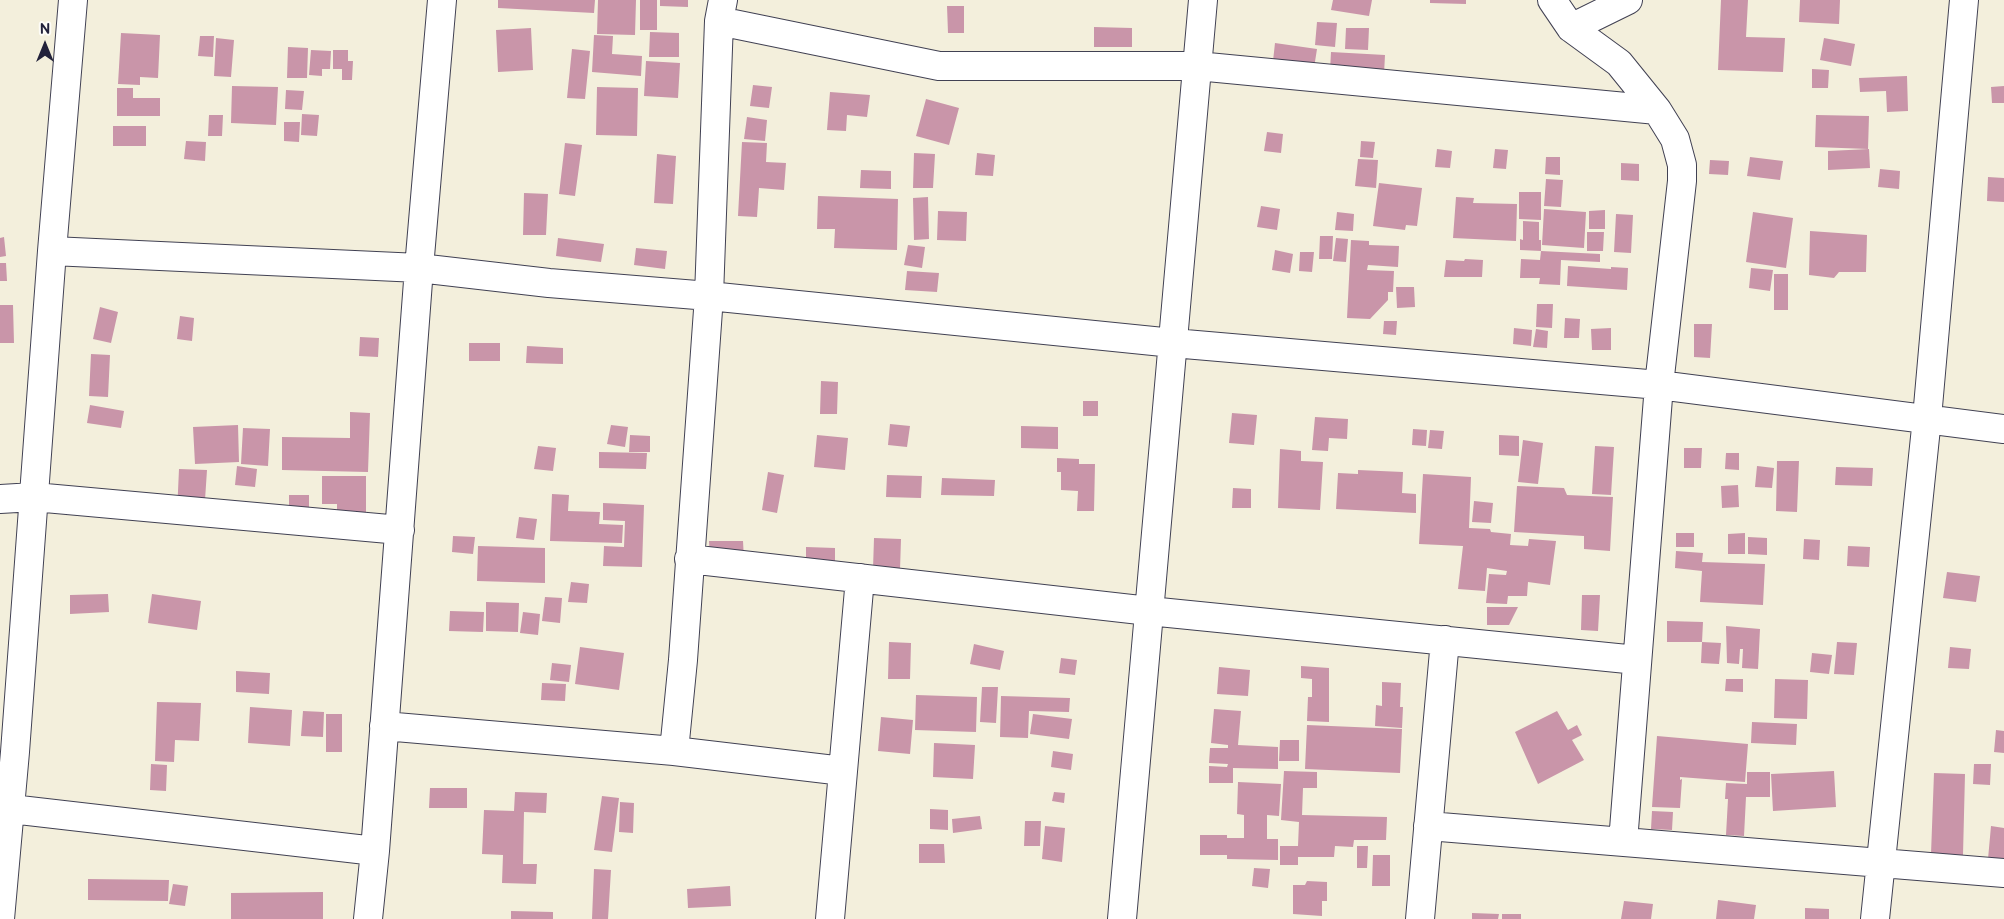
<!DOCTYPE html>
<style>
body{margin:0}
#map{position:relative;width:2004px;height:919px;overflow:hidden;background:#f3efdc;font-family:"Balsamiq Sans",sans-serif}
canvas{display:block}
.north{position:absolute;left:20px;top:20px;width:50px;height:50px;-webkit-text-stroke:4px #fdfcf7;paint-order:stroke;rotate:0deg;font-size:14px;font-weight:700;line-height:20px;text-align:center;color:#22223b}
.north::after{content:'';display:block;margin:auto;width:18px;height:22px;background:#22223b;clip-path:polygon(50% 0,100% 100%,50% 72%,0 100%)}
</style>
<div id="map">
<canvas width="2004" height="919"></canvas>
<div class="north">N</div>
</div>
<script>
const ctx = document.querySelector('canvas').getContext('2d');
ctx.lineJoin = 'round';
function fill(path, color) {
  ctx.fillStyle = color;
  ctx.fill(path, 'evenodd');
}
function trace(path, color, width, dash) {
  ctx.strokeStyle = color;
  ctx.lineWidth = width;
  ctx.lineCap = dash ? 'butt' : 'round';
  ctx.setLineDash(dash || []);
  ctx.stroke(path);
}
fill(new Path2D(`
 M498,0H595L594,13L498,8Z
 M598,0H636L635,35L597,34Z
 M640,0H657V30H640Z
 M660,0H688V7L660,6Z
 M1333,0H1372L1369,16L1331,10Z
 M1430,0H1466V4L1430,3Z
 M1721,0H1748L1746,37L1785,38L1783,72L1718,70Z
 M1800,0H1840L1839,24L1799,22Z
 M947,6H964V33H948Z
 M1317,22L1337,23L1335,47L1315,45Z
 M1094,27L1132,28V47H1094Z
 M531,28L533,70L498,72L496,30Z
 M1346,28H1369L1368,50L1345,49Z
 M650,32L679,33V57H649Z
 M121,33L160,35L158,78L140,77V85L118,84Z
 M594,35L613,36L612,54L642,56L641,76L592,72Z
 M200,36H214L213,57L198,56Z
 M216,38L234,40L231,77L214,76Z
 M1824,38L1855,44L1851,66L1820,60Z
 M1275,43L1317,49L1314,68L1273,61Z
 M288,47L308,48L307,78H287Z
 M572,49L590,51L585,99L567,98Z
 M311,50L331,51L330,69H322V76L309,75Z
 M333,50H348V61H353L352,80H342V69H333Z
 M1331,52L1385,55L1384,74L1330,71Z
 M646,61L680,63L678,98L644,96Z
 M1812,69L1829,70L1828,88H1812Z
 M1907,76L1908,111L1887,112L1886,91L1860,92L1859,78Z
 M753,85L772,87L769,108L750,106Z
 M232,86L278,87L276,125L231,123Z
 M2004,86V103H1992L1991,87Z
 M597,87L638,88L637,136L596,135Z
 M117,88H133V98H160V116H117Z
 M286,90L304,91L302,110L285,109Z
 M830,92L870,95L867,117L847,115L846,131L827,130Z
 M926,99L959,108L949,145L916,136Z
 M302,114L319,115L317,136L301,135Z
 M209,115H223L222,136H208Z
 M1816,115L1869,116L1868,149L1815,147Z
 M747,117L767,120L765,141L744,139Z
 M284,122H300L299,142L284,141Z
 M113,126H146V146H113Z
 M1267,132L1283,134L1281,153L1264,151Z
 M186,141L206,142L205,161L184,159Z
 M1361,141L1375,142L1373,158L1360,157Z
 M742,142L767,143L766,162L786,163L784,190L759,188L757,217L738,216Z
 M565,143L582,145L575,196L559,194Z
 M1437,149L1452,151L1450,168L1435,167Z
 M1495,149L1508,150L1506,169L1493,168Z
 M1869,149L1870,168L1828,170V151Z
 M914,153L935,154L933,188H913Z
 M977,153L995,155L993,176L975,175Z
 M657,154L676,156L673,204L654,203Z
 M1546,157H1560V175L1545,174Z
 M1750,157L1783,161L1780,180L1747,176Z
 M1358,159L1378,160L1376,188L1355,186Z
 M1710,160L1729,161L1728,175L1709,174Z
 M1621,163L1639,164V181L1621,180Z
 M1880,169L1900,171L1899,189L1878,187Z
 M861,170L891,171V189L860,188Z
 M1988,177L2004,178V202L1987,201Z
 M1546,179L1563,180L1561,207L1544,206Z
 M1379,183L1422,188L1417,226L1406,225L1405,230L1373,226Z
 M1519,192H1541V220L1519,219Z
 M524,193L548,194L546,235H523Z
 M818,196L898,199L897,250L834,248L835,229H817Z
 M928,197L929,239L914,240L913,198Z
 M1456,197L1474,198L1473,203L1517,204L1516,241L1453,238Z
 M1261,206L1280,209L1277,230L1257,227Z
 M1544,209L1586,212L1584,248L1542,245Z
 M1605,210V229H1589V211Z
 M938,211L967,212L966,241L937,240Z
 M1337,212L1354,214L1353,231L1335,230Z
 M1753,212L1793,218L1786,268L1746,262Z
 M1616,214L1633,215L1631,253L1614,252Z
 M1523,221L1539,222V240H1541V251L1520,250V239L1523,240Z
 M1810,231L1867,235L1866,272H1839L1834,278L1809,275Z
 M1587,232H1604L1603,251H1587Z
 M1320,236H1333L1332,259H1319Z
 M4,237L6,256L0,257V238Z
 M558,238L604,244L601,262L556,256Z
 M1336,238L1348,239L1346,262L1333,261Z
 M1351,240L1369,241V245L1399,246L1398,267L1368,265L1367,270L1394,271L1393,292H1388V300L1370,319L1347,318Z
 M908,245L925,247L922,268L904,265Z
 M636,248L667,251L665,269L634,265Z
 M1275,250L1293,254L1290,273L1272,270Z
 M1541,251L1600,254V262L1561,260L1560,285L1539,284L1540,278H1520L1521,259L1540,260Z
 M1300,252H1314L1312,272L1299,271Z
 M1465,259L1483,260L1482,277H1444L1446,260L1464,261Z
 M0,263H6L7,281H0Z
 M1568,266L1611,269V267L1628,268L1627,290L1567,286Z
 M1751,268L1773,270L1770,291L1749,288Z
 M907,271L939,273L937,292L905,290Z
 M1774,274H1788V310H1774Z
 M1396,287H1414L1415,307L1397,308Z
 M1537,304H1553L1552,328L1536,327Z
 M0,305H13L14,343H0Z
 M100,307L118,312L111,343L93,339Z
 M180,316L194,318L192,341L177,339Z
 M1565,318L1580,319L1579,338H1564Z
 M1384,321H1397L1396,335L1383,334Z
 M1694,324H1712L1710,358L1694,357Z
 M1514,328L1532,330L1531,346L1513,344Z
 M1611,328V350H1592L1591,329Z
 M1536,329L1548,331L1547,348L1533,347Z
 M360,337L379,338L378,357L359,356Z
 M469,343H500V361H469Z
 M527,346L563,348V364L526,363Z
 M91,354L110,355L108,397L89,396Z
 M821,381L838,382L837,414H820Z
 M1083,401H1098V416H1083Z
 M90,405L124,411L121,428L87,423Z
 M350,412L370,413L368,472L282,470V437L350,438Z
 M1232,413L1257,415L1254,445L1229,443Z
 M1315,417L1348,419L1347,439L1329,438L1328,451L1312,450Z
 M890,424L910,426L907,447L888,445Z
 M238,425L239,462L195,464L193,427Z
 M611,425L628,427L625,447L607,444Z
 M1021,426L1058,427V449L1021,448Z
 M243,428L270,429L268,466L241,464Z
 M1413,429L1427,430L1426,446L1412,445Z
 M1430,430L1444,431L1442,449L1428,448Z
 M630,435L650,436V452H629Z
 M817,435L848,438L845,470L814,467Z
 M1499,435L1519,436V456L1499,455Z
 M1523,440L1543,443L1538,484L1518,482Z
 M538,446L556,448L553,471L534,469Z
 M1595,446L1614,447L1611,495L1592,494Z
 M1684,448H1702L1701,468H1684Z
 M1280,449L1301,451V461L1323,462L1320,510L1278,508Z
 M599,452L647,453L646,469L599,468Z
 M1726,453H1739V470L1725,469Z
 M1057,458L1079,459V464H1095L1094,511H1077L1078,491L1061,490V472H1057Z
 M1777,461H1799L1797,512L1776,511Z
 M237,466L257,469L255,487L235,485Z
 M1757,466L1774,468L1772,488L1755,487Z
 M1836,467L1873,468L1872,486L1835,485Z
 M179,469L207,470L204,515L177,513Z
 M1358,470L1403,472L1402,493L1416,494V513L1336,509L1338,473L1358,474Z
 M768,472L784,475L777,513L762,510Z
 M1423,474L1471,477L1469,528L1490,529L1491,532L1511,534L1510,545L1528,546L1529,539L1556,541L1550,585L1528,582L1527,596H1508L1507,604L1486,603L1489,574L1506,575L1507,571L1487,568L1485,591L1458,589L1463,546L1419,544Z
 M887,475L922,476L921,498L886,497Z
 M322,476H366V523H337V504H322Z
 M942,478L995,480L994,496L941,495Z
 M1738,485L1739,507L1722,508L1721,486Z
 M1517,486L1564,488L1567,495L1613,497L1610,551L1584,549V536L1514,532Z
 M1233,488L1251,489V508H1232Z
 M552,494L569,495L568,511L600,512L599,524L623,525L622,543L550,541Z
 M289,495H309V522L289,523Z
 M1474,501L1493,503L1491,523L1472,522Z
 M603,503L644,505L642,567L603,566L604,546L624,547L625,521L603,520Z
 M519,517L537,519L534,540L516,538Z
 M1676,533H1694V547H1676Z
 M1745,533V554H1728V534Z
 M453,536L475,537L473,554L452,552Z
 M1748,537L1767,538V555L1748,554Z
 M874,538L901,539L900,570L873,569Z
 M1804,539L1820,540L1819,560L1803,559Z
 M709,541H743L744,559H710Z
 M478,546L545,548V583L477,581Z
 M1848,546L1870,547L1869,567L1847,566Z
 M806,547L835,548V567H806Z
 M1676,551L1703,553L1702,562L1765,564L1763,605L1700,602L1702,571L1675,568Z
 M1947,572L1980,576L1976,602L1943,598Z
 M571,582L589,584L587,603L568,602Z
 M108,594L109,612L70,614V595Z
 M152,594L201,601L197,630L148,623Z
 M1582,595H1600L1598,631L1581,630Z
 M545,597L562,598L560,623L542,621Z
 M486,602L519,603L518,632L486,631Z
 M1487,607H1518L1509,625H1487Z
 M450,611L484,612L483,632L449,631Z
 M523,612L540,614L538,635L520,633Z
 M1667,621L1703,622L1702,642H1667Z
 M1726,626L1760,629L1758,669L1742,668L1743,649H1740L1739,664L1727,663Z
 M889,642L911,643L910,679H888Z
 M1702,642L1721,643L1719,664L1701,663Z
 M1837,642L1857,643L1854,675L1834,674Z
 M974,644L1004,651L1000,670L970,664Z
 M580,647L624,653L619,690L575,684Z
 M1950,647L1971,649L1969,669L1948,668Z
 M1812,653L1832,655L1829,674L1810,672Z
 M1061,658L1077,660L1075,675L1059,673Z
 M552,663L571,665L569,682L550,680Z
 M1301,666L1329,668V722L1307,721L1308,697H1312V679L1301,678Z
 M1219,667L1250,670L1248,696L1217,694Z
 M236,671L270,673L269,694L236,692Z
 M1726,679H1743V692L1725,691Z
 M1775,679L1808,680L1807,719L1774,718Z
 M1382,682L1401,683L1400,707H1403L1402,728L1375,726L1376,705L1382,706Z
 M542,683L566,684L565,701L541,700Z
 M982,687H998L996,723L980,722Z
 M916,695L977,697L976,732L915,730Z
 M1001,696L1070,698L1069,712L1029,711L1028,738L1000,737Z
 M157,702L201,703L199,741L175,740L174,762L155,761Z
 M250,707L292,710L290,746L248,743Z
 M1214,709L1241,711L1238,745L1278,747V769L1233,768V783H1209V766L1227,767L1228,764L1209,763L1210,748H1228V745L1211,743Z
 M303,711L324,712L323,737L301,736Z
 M1557,711L1568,730L1577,725L1582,735L1572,740L1584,760L1538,784L1515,732Z
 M326,714H342V752H326Z
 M1033,714L1072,719L1069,739L1030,734Z
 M881,717L913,720L910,754L878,751Z
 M1752,722L1797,724L1796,745L1751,743Z
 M1307,725L1402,729L1400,773L1305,769Z
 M1996,730L2004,731V753L1994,752Z
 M1657,736L1748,744L1745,782L1680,777V780L1682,779L1680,808L1652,807Z
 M1280,740H1299V761H1279Z
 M934,743L975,745L973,779L933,777Z
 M1053,751L1073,754L1071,770L1051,767Z
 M151,764L167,765L166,791L150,790Z
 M1974,764H1991L1990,785L1973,784Z
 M1284,771L1317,772V788H1303L1302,815L1387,817L1386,840H1354L1353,847L1335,846L1334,857H1298V865H1280V846H1298L1299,822L1281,820Z
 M1834,771L1836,807L1773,811L1771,774Z
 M1747,772H1770V797H1746L1744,836L1726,835L1728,799H1725L1726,783L1747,784Z
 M1934,773L1965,774L1963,855L1931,854Z
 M1238,782L1281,784L1279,816L1267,815V839H1278V860L1227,859V855H1200V835H1227V838H1244V815L1237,814Z
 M430,788H467V808H429Z
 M515,792L547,793L546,813L524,812L523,864H537L536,884L502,883L503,855L482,854L484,810L514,811Z
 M1054,792L1065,793L1064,803L1052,801Z
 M602,796L619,798L612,852L594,850Z
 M620,802L634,803L633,833L619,832Z
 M930,809L948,810V830L930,829Z
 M1652,811L1673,812L1672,830L1651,829Z
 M980,816L982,829L953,833L952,819Z
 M1025,821H1041L1040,846H1024Z
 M1045,826L1065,828L1062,862L1042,859Z
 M1991,826L2004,828V861L1988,859Z
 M919,844H944L945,863H919Z
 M1357,846H1368L1367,868H1357Z
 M1373,855H1390V886H1372Z
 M1254,868L1270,869L1268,888L1252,886Z
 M594,869L611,870L608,919H592Z
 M88,879L169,880L168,901L88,900Z
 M1307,881L1327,882V901H1322V916L1293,914V885H1305Z
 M173,884L188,886L185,906L169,904Z
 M730,886L731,906L688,908L687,889Z
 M323,892V919H231V893Z
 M1718,900L1756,905L1754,919H1716Z
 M1624,901L1653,904L1651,919H1621Z
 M1805,908L1829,909V919H1805Z
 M511,911L553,912V919H511Z
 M1472,913L1499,914L1498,919H1472Z
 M1502,914H1521V919H1502Z`), '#c995a9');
const minor = new Path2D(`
 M723,0L719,21L709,296L683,660L674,751L843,771
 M1552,0L1571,28L1619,63L1657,110L1675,139L1682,165V181L1659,385L1623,842
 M719,21L939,66H1197L1657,110
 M1571,28L1628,0
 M52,251L419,268L549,283L709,296L1173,343L1659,385L2004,429
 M0,499L34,497L400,530
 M689,559L1149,611L1637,660
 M384,726L674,751
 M11,809L375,851
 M1428,826L2004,873
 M0,919L15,752L52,251L73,0
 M368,919L375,851L419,268L442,0
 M830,919L860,578
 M1122,919L1203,0
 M1420,919L1445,640
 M1875,919L1927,418L1964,0`);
trace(minor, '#414153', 30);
trace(minor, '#fff', 28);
</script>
